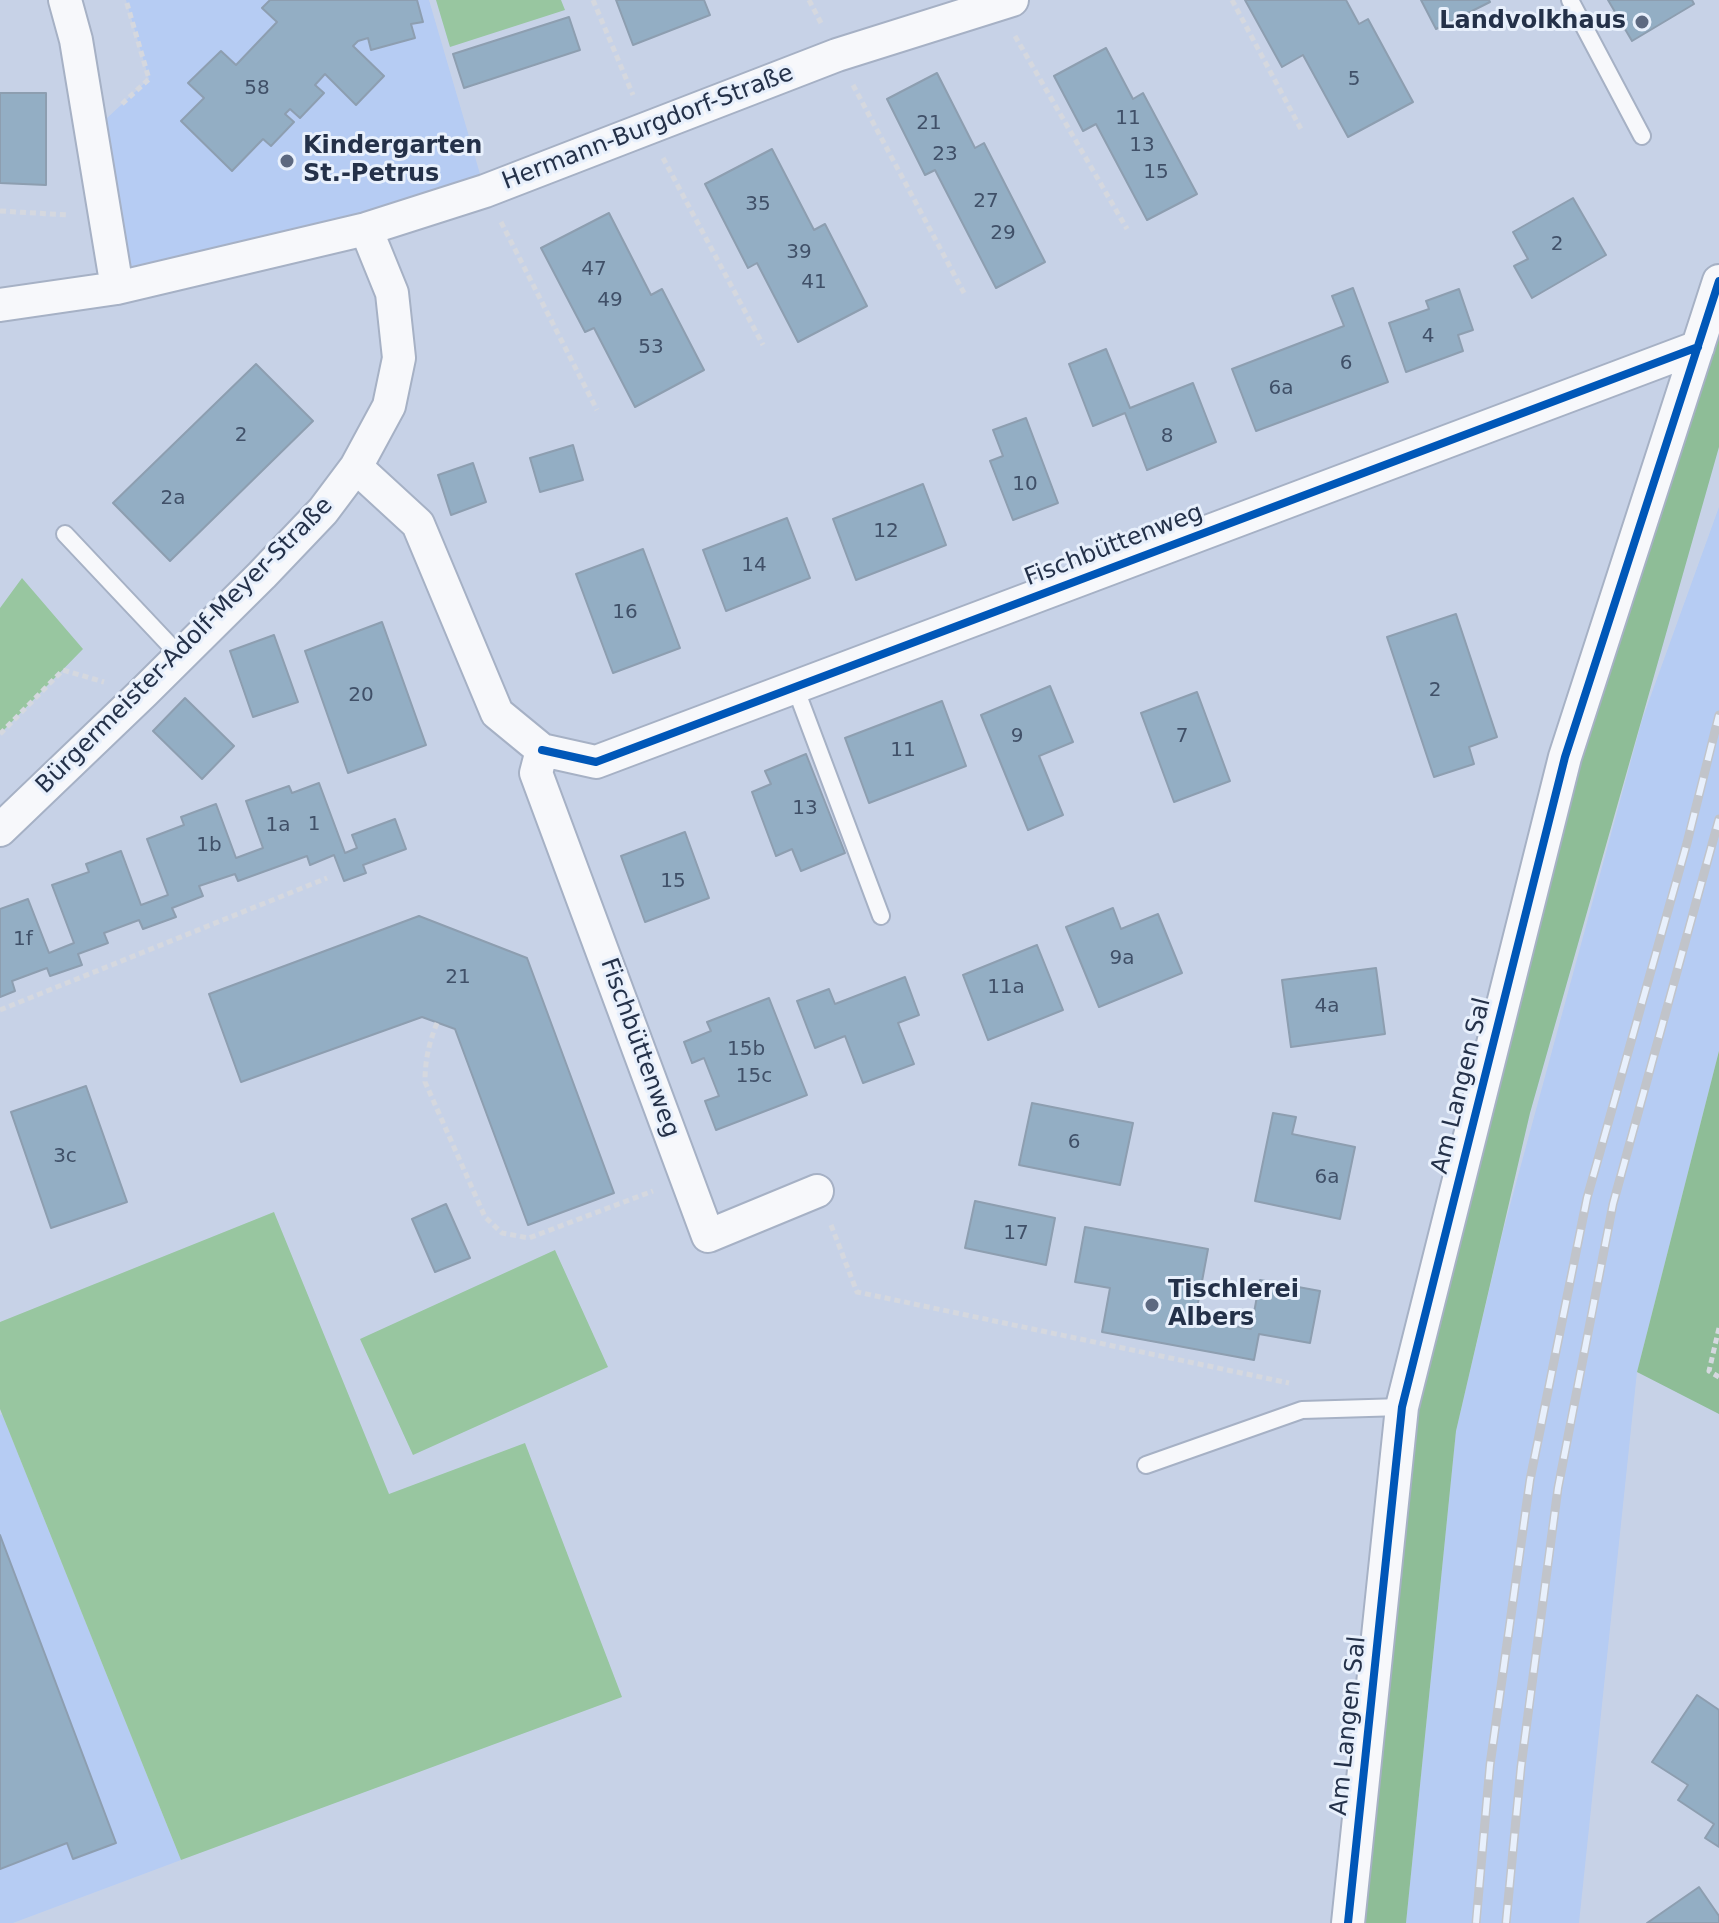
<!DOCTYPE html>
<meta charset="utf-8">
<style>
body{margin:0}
canvas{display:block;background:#c7d2e7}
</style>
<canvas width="1719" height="1923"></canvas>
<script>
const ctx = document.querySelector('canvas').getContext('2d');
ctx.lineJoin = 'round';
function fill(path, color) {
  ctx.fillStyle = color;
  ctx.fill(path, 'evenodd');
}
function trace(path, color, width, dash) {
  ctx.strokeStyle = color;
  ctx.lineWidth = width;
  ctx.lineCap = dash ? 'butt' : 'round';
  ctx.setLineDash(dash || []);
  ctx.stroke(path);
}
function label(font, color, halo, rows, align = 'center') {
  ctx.font = font + ' "DejaVu Sans",sans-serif';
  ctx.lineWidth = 6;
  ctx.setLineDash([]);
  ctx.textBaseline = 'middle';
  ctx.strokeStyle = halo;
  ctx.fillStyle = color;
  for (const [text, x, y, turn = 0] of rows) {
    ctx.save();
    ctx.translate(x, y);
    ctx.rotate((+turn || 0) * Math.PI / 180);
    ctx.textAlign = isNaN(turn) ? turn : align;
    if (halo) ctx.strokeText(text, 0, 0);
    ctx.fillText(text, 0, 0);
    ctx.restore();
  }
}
fill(new Path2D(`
 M126,0H429L485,191L117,288L92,132L149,79Z
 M1719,507V1051L1637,1372L1579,1923H1406L1456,1431L1503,1231L1642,720Z
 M2,1414L181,1860L13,1923H0V1415Z`), '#b6ccf3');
fill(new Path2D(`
 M436,0H561L565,10L450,47Z
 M22,578L83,649L0,734V608Z
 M274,1212L389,1494L525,1443L622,1697L181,1860L0,1409V1322Z
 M555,1250L608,1367L413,1455L360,1339Z`), '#98c6a0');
fill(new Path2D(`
 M1719,281V447L1530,1113L1456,1431L1406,1923H1348L1402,1407L1565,757Z
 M1719,1051V1414L1637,1372Z`), '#8ebd97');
const building = new Path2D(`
 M270,0H417L423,22L411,24L415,38L371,50L368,38L358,41L353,46L384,76L356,105L325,74L315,85L324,93L300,118L290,109L285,114L294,122L271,146L263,139L232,171L181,121L204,98L188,83L221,51L236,65L277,22L262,8Z
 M616,0H704L710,15L633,45Z
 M1245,0H1346L1359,24L1368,19L1413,102L1348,137L1303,55L1282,67Z
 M1421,0H1489L1490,2L1436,29Z
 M1608,0H1692L1694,4L1632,41Z
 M569,17L580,50L464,88L453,54Z
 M1106,48L1133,99L1143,93L1197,194L1147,220L1096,124L1083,131L1054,76Z
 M937,73L975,148L984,143L1045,262L996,288L935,170L925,175L887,99Z
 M0,93H46V185L0,183Z
 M772,149L814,230L825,224L867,306L798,342L757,263L748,268L705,184Z
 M1573,198L1606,255L1532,298L1514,266L1528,259L1513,232Z
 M609,213L651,295L662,289L704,370L635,407L594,328L585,332L541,248Z
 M1353,288L1388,382L1256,431L1232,369L1344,326L1332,296Z
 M1459,289L1473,330L1458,335L1463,351L1406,372L1389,323L1429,309L1426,301Z
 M1106,349L1130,408L1193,383L1216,442L1147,470L1125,413L1093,426L1069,364Z
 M256,364L313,421L170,561L113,503Z
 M1026,418L1058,503L1013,520L990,461L1003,456L993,430Z
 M573,445L583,480L540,492L530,458Z
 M473,463L486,502L451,515L438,475Z
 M923,484L946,545L856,580L833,519Z
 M787,518L810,578L726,611L703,550Z
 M643,549L680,648L613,673L576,574Z
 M1456,614L1497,737L1469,747L1474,764L1434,777L1387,637Z
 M382,622L426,745L348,773L305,651Z
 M274,635L298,702L253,717L230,651Z
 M1050,686L1073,742L1039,756L1063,815L1028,830L981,715Z
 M1197,692L1230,781L1174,802L1141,713Z
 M185,698L234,746L202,779L153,731Z
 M942,701L966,766L869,803L845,738Z
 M806,754L845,853L801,871L792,849L776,856L752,792L771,784L765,771Z
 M319,783L345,853L357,848L352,835L395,819L406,849L363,865L366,873L344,881L334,855L310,865L307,856L238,881L235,874L199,886L203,896L172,908L176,917L143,929L139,920L104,933L108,943L78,954L82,965L50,976L47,968L12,981L15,991L0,997V909L28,899L49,953L74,943L52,885L89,872L86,864L121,851L141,905L168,895L147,839L184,825L181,817L216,804L236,858L263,848L246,801L289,786L292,793Z
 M685,832L709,898L645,922L621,856Z
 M1113,908L1121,929L1158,914L1182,973L1099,1007L1066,927Z
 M419,916L527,958L614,1193L528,1225L455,1029L422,1017L241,1082L209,994Z
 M1037,945L1063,1010L988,1040L963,975Z
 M1376,968L1385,1034L1291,1047L1282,980Z
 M905,977L919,1015L898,1023L914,1064L863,1083L845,1036L815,1048L797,1001L829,989L835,1004Z
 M769,998L807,1095L716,1130L705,1101L719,1096L704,1058L692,1063L684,1042L711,1031L707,1022Z
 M86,1086L127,1202L51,1228L11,1112Z
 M1032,1103L1133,1123L1120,1185L1019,1165Z
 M1273,1113L1296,1117L1292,1134L1355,1147L1340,1219L1255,1201Z
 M975,1201L1055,1218L1046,1265L965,1248Z
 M446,1204L470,1258L435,1272L412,1219Z
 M1085,1227L1208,1249L1195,1319L1251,1329L1260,1280L1320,1291L1310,1343L1259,1334L1254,1360L1102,1332L1110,1288L1075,1282Z
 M0,1535L116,1843L73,1859L67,1843L0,1869Z
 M1697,1695L1719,1710V1847L1705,1838L1714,1824L1678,1800L1688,1785L1652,1762Z
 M1699,1887L1719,1916V1923H1647Z`);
fill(building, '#93aec4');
trace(building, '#8d9eb0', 2);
const lane = new Path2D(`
 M1570,0L1642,136
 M65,534L180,656
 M795,687L881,916
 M1146,1465L1302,1410L1402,1407`);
const street = new Path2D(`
 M65,0L76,40L117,288
 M0,305L117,288L366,229L485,191L837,55L1012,0
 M356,467L418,524L497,713L542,750L536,773L708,1236L817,1191
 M542,750L596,762L1698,347
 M0,830L144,692L262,575L323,511L356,467L389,406L399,358L392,293L366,229
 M1348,1923L1402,1407L1565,757L1719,281`);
trace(lane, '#a6b1c5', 20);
trace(street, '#a6b1c5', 36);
trace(new Path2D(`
 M593,0L633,95
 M809,0L821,23
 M1232,0L1302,131
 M1015,36L1127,229
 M853,85L964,293
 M122,104L149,79L126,0
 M663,158L763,345
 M0,211L69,215
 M501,222L597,410
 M0,734L63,670L104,682
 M0,1010L327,878
 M437,1023C429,1043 425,1060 425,1082L485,1217L502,1233L529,1238L653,1191
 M831,1225L857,1292L1289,1383
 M1719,1328L1709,1371L1719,1377`), '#d5d8df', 5, [6, 4]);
trace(lane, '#f7f8fb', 16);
trace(street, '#f7f8fb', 32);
const rail = new Path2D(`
 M1476,1923L1490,1765L1530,1480L1587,1198L1687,843L1719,715
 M1506,1923L1521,1767L1558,1488L1613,1204L1719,819`);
trace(rail, '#c1c4ca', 9);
trace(rail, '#e8f0fc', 6, [18]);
trace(new Path2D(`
 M542,750L596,762L1698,347
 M1348,1923L1402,1407L1565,757L1719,281`), '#0057b8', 8);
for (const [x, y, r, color] of [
 [1642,22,8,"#5d6980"],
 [287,161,8,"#5d6980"],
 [1152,1305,8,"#5d6980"]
]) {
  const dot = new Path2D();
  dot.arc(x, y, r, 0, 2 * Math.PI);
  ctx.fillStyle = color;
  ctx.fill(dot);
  trace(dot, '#e8f0fc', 3);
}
label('20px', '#405068', null, [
 ["5",1354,80],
 ["58",257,89],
 ["11",1128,119],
 ["21",929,124],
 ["13",1142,146],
 ["23",945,155],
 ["15",1156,173],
 ["27",986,202],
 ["35",758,205],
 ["29",1003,234],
 ["2",1557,245],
 ["39",799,253],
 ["47",594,270],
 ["41",814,283],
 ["49",610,301],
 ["4",1428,337],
 ["53",651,348],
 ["6",1346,364],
 ["6a",1281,389],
 ["2",241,436],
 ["8",1167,437],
 ["10",1025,485],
 ["2a",173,499],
 ["12",886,532],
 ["14",754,566],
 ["16",625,613],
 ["2",1435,691],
 ["20",361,696],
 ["9",1017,737],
 ["7",1182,737],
 ["11",903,751],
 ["13",805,809],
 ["1",314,825],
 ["1a",278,826],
 ["1b",209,846],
 ["15",673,882],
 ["1f",23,940],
 ["9a",1122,959],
 ["21",458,978],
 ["11a",1006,988],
 ["4a",1327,1007],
 ["15b",746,1050],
 ["15c",754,1077],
 ["6",1074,1143],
 ["3c",65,1157],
 ["6a",1327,1178],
 ["17",1016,1234]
]);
label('bold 24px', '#243149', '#e8f0fc', [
 ["Landvolkhaus",1626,22,"right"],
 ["Kindergarten",303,147],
 ["St.-Petrus",303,175],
 ["Tischlerei",1168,1291],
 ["Albers",1168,1319]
], 'left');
label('24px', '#243149', '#e8f0fc', [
 ["Hermann-Burgdorf-Straße",648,128,-21],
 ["Fischbüttenweg",1114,546,-21],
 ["Bürgermeister-Adolf-Meyer-Straße",185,646,-45],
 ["Fischbüttenweg",639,1048,70],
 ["Am Langen Sal",1462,1086,-76],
 ["Am Langen Sal",1349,1726,-84]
]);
</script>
